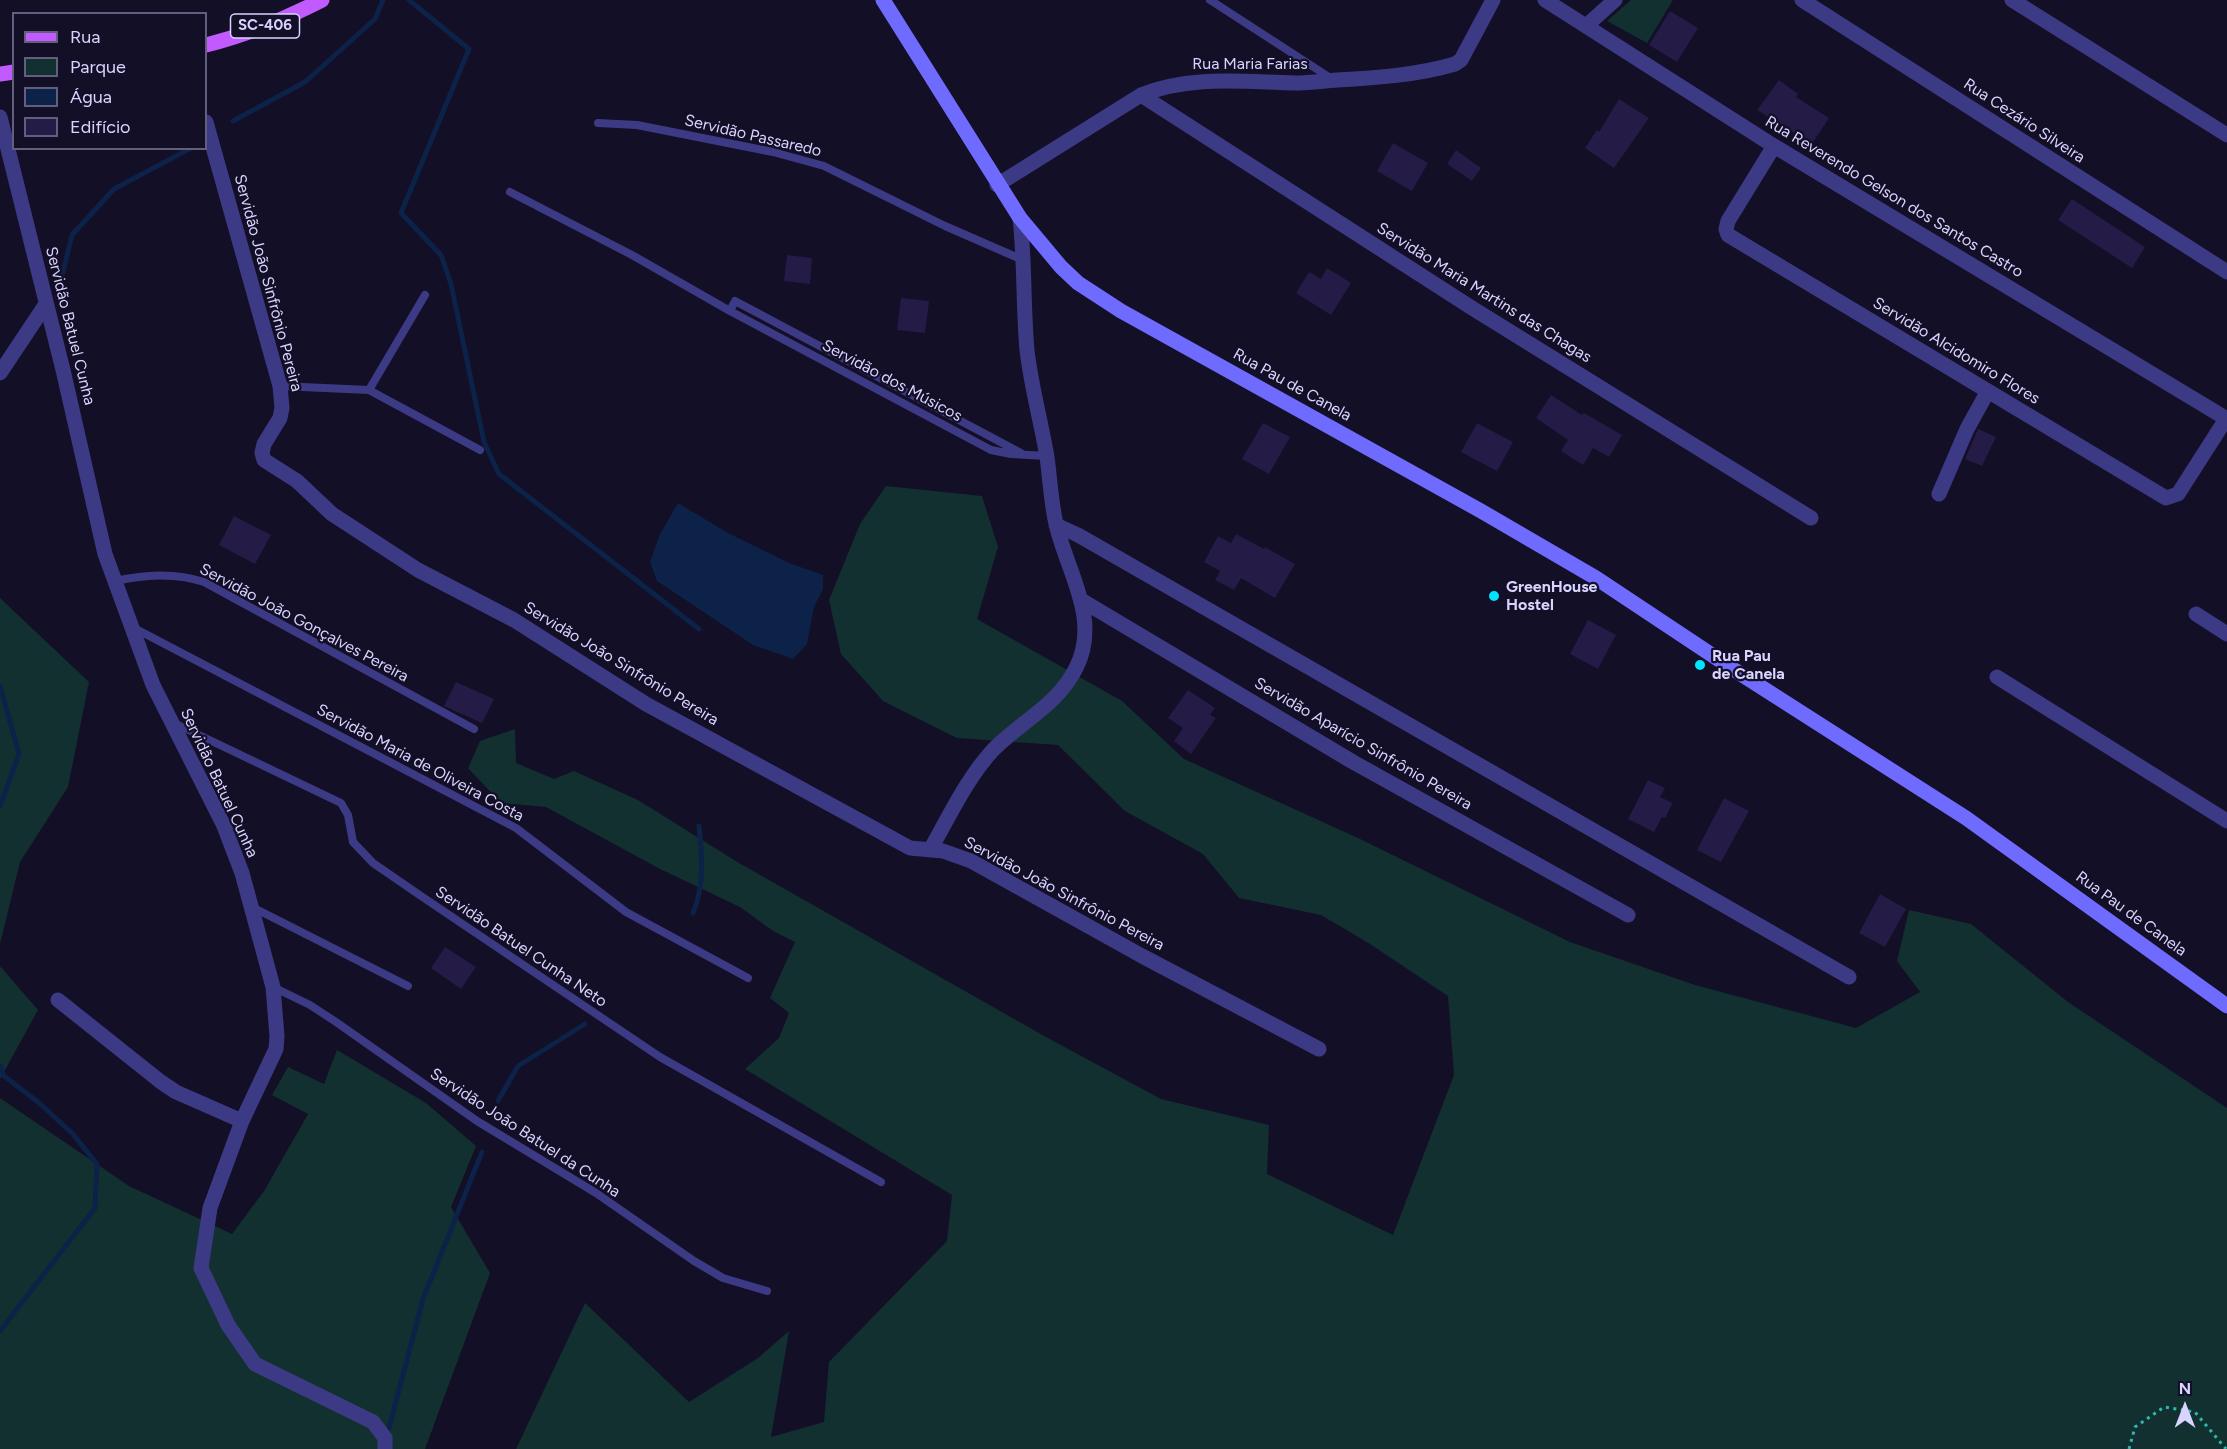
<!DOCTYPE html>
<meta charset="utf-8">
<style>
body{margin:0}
#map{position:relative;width:2227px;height:1449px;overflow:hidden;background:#130f26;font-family:Figtree,sans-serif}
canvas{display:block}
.legend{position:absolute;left:12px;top:12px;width:195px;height:138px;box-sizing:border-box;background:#130f26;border:2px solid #625e7d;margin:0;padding:8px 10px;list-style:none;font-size:18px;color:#d9d4ff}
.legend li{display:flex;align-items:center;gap:12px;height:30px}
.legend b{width:30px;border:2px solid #625e7d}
.north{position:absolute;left:2155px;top:1377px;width:60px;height:60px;-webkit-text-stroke:4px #130f26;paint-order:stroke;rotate:0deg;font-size:16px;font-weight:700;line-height:24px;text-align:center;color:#d9d4ff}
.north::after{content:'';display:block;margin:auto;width:21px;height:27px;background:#d9d4ff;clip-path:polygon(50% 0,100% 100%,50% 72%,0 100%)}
</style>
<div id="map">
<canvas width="2227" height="1449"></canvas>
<ul class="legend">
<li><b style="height:8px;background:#c25bff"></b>Rua</li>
<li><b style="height:16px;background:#12302f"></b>Parque</li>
<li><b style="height:16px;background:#0c2248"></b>Água</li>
<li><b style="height:16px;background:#241b47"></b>Edifício</li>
</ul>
<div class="north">N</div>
</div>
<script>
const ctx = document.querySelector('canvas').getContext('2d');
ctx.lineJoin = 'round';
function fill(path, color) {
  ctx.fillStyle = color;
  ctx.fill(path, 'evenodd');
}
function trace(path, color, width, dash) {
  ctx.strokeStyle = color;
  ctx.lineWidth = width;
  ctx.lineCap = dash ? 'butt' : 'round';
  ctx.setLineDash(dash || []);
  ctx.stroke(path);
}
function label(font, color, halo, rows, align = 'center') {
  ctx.font = font + ' Figtree,sans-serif';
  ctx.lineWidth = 4.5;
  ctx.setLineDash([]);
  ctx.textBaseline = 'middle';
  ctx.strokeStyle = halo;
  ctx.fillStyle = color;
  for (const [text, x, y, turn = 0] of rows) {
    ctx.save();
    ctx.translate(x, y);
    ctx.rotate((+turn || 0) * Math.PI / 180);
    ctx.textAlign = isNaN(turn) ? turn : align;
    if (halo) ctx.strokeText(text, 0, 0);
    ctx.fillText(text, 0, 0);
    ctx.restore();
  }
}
fill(new Path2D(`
 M1631,0H1673L1647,43L1607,21Z
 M886,486L982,496L998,547L977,619L1122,701L1184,759L1358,838L1570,942L1695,985L1856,1028L1920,992L1897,961L1909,910L1971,924L2068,1002L2227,1108V1449H516L585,1303L689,1402L758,1358L789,1331L771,1437L824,1422L829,1362L947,1241L952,1195L745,1069L779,1038L789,1013L770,998L795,942L773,931L740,907L660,869L546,807L501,803L468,768L480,741L515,729L516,763L554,779L574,771L638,800L739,863L1046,1037L1161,1099L1269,1125L1267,1174L1393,1235L1454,1075L1448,996L1370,944L1321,915L1239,898L1203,854L1125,811L1058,745L957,738L883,701L841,654L829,600L860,524Z
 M0,598L89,682L68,787L20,862L0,944Z
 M0,966L38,1010L0,1079Z
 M337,1050L426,1103L476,1146L451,1207L490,1273L425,1449H0V1098L129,1186L232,1234L264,1191L308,1114L272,1095L288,1067L324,1084Z`), '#12302f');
fill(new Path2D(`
 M678,503L728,533L789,563L823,575V589L814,607L807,644L793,659L753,645L657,581L650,562L660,534Z`), '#0c2248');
trace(new Path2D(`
 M409,0L469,49L401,213L441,255L451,284L484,442L499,474L699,629
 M233,121L305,82L375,19L383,0
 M57,297L72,235L114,189L191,148
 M0,686L19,754L0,806
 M693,913C705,883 702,858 699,826
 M0,1066L4,1076L38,1102L72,1133L97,1164L95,1208L0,1331
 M498,1101L518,1066L585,1024
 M389,1428L423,1299L482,1152`), '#0c2248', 5);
fill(new Path2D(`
 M1670,11L1698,28L1677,62L1649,45Z
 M1779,80L1798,94L1796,97L1829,118L1812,144L1757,110Z
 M1619,99L1649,118L1614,168L1585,148L1597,130L1599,132Z
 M1393,143L1428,163L1412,191L1377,171Z
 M1456,150L1481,168L1472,181L1447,164Z
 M2072,199L2145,247L2132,268L2058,220Z
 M787,255L812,258L810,284L784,281Z
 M1327,268L1351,283L1331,315L1296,293L1309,272L1321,279Z
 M901,298L929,301L925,333L897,330Z
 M1551,395L1582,415L1584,413L1622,435L1609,457L1593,448L1583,465L1561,451L1568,440L1536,418Z
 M1263,423L1290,437L1269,474L1242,459Z
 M1477,423L1513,442L1497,471L1461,452Z
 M1978,429L1996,437L1982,466L1965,459Z
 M234,516L271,535L255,564L219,545Z
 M1236,534L1264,549L1265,547L1295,564L1275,598L1241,578L1234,590L1215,580L1220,571L1204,562L1218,536L1231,543Z
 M1588,620L1616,635L1598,669L1570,654Z
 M456,682L494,699L482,723L444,706Z
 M1188,690L1215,708L1210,715L1216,718L1191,754L1174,741L1183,728L1168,718Z
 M1648,780L1665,788L1660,797L1673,803L1665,818L1662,817L1654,832L1628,819Z
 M1724,798L1749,811L1721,862L1697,850Z
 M1880,894L1906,909L1885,947L1859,933Z
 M445,947L476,967L461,989L431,968Z`), '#241b47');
trace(new Path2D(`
 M2129,1449L2135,1427L2164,1407L2195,1412L2226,1449`), '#2fb8b0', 3, [3, 4.5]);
trace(new Path2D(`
 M1210,0L1332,79
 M598,123L637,125L773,152L824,166L945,226L1023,260
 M510,192L632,255L730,311L991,450L1011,454L1047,456
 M730,311L735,301L1021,453
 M280,386L369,390L480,450
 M369,390L425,295
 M114,581C145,575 173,572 204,582L474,729
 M134,628L516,828L626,912L748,978
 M174,723L341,803L348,815L353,842L373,863L421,896L660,1057L881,1182
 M252,907L408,986
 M273,987L310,1005L336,1022L477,1121L596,1193L694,1261L723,1278L767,1291`), '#3d3a85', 8);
trace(new Path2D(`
 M1545,0L1774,146L2227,419
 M1802,0L2227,272
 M2012,0L2227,135
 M1586,26L1615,0
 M1141,95L1472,308L1811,518
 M0,117L63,370L105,554L153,685L224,826L242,873L273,987L277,1036L276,1049L242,1121L210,1208L201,1268L228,1325L255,1364L373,1422L385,1438V1449
 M206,122L280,386L282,408L280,418L264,444L262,453L264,460L297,481L332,514L418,570L514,620L646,704L910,848L943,851L971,861L1142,956L1319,1049
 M1774,146L1728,221L1726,229L1728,235L2166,498L2178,494L2226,419
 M997,185L1141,95C1191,75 1242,82 1295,83C1309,83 1323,81 1337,80C1375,78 1418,75 1455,64L1461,60L1493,0
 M0,373L46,304
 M1939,494L1967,429L1988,391
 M1056,525L1078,535L1849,977
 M1081,600L1353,762L1628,915
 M2196,614L2227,634
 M1997,677L2227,821
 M930,850C949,817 967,778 993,750C1020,722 1058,705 1076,668C1101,619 1067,572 1056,524C1051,502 1050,479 1047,457C1041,421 1031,386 1027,350C1023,306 1025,263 1020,218
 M58,1000L161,1082L176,1092L242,1121`), '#3d3a85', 15);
trace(new Path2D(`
 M883,0L1020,218L1061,267L1078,283L1121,311L1481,511L1596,578L1733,669L1966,818L2227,1006`), '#6f6bff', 15);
trace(new Path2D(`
 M206,45C246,35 285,19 322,0
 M0,74L14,72`), '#c25bff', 15);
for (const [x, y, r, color] of [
 [1494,596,6,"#00e5ff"],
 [1700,665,6,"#00e5ff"]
]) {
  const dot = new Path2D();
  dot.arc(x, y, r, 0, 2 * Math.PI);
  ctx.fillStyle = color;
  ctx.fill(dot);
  trace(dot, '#130f26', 2);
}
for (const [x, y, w] of [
 [265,26,69]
]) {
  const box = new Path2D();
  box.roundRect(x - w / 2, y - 12, w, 24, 4.5);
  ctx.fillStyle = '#130f26';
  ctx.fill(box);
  trace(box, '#d9d4ff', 1.5);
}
label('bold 15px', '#d9d4ff', null, [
 ["SC-406",265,26]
]);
label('16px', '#d9d4ff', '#130f26', [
 ["Rua Maria Farias",1250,64],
 ["Rua Cezário Silveira",2024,121,33],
 ["Servidão Passaredo",753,136,13],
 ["Rua Reverendo Gelson dos Santos Castro",1894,197,31],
 ["Servidão João Sinfrônio Pereira",268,283,75],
 ["Servidão Maria Martins das Chagas",1484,293,32],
 ["Servidão Batuel Cunha",70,326,76],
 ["Servidão Alcidomiro Flores",1956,351,31],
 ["Servidão dos Músicos",892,381,28],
 ["Rua Pau de Canela",1292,385,29],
 ["Servidão João Gonçalves Pereira",304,623,28],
 ["Servidão João Sinfrônio Pereira",621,664,31],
 ["Servidão Aparício Sinfrônio Pereira",1363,744,30],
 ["Servidão Maria de Oliveira Costa",420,763,28],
 ["Servidão Batuel Cunha",219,783,65],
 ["Servidão João Sinfrônio Pereira",1064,894,28],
 ["Rua Pau de Canela",2131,914,36],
 ["Servidão Batuel Cunha Neto",521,947,34],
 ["Servidão João Batuel da Cunha",525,1133,33]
]);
label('bold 16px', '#d9d4ff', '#130f26', [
 ["GreenHouse",1506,587],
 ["Hostel",1506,605],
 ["Rua Pau",1712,656],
 ["de Canela",1712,674]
], 'left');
</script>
